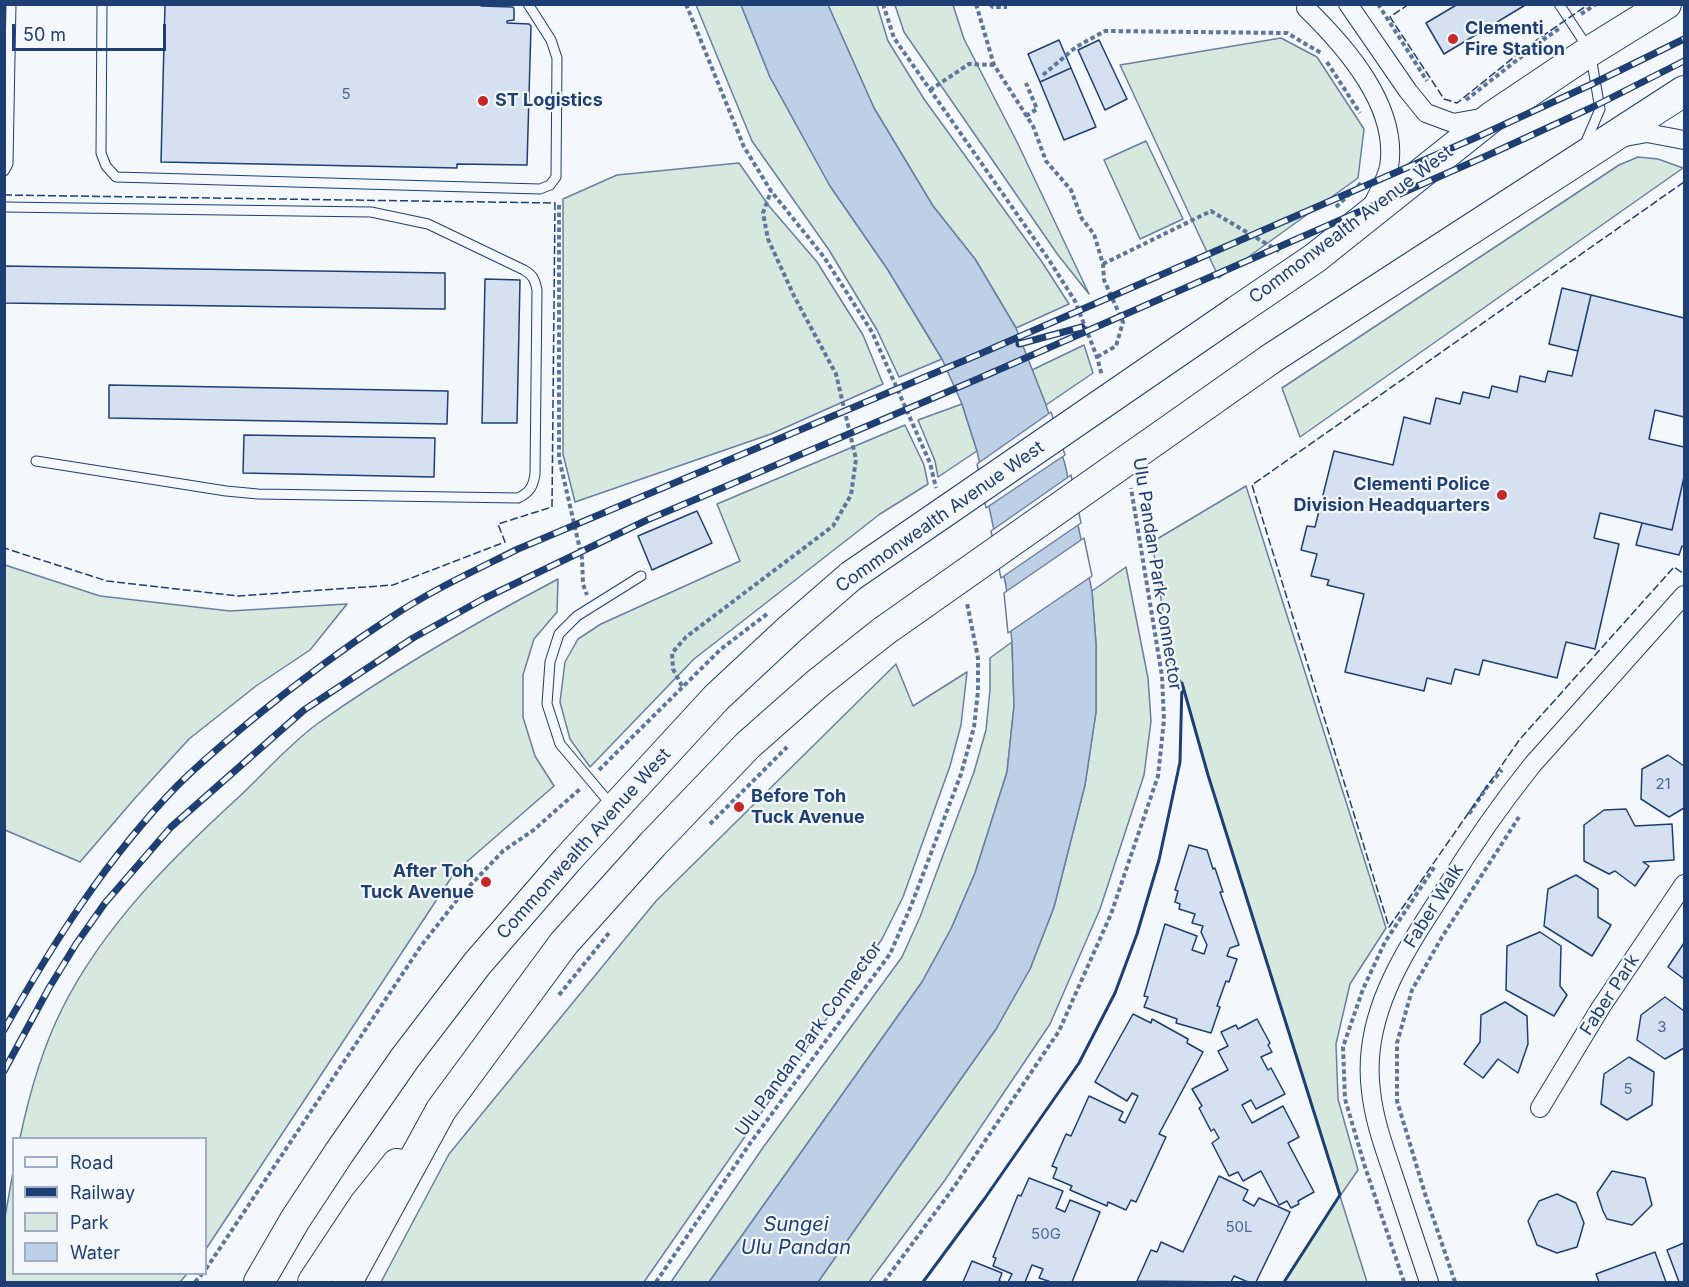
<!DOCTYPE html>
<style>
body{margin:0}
#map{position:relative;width:1689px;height:1287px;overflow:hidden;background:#f4f7fb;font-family:Inter,sans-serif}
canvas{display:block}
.frame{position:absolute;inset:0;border:6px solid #1d3f73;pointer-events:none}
.legend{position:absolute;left:12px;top:1137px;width:195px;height:138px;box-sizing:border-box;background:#f4f7fb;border:2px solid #9eadc5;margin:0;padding:8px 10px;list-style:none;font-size:18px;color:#1d3f73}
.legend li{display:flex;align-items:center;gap:12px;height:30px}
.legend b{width:30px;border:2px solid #9eadc5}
.scale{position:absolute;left:12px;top:24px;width:154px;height:27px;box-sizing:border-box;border:3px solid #1d3f73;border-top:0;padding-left:8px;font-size:18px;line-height:21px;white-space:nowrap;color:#1d3f73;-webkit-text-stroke:4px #f4f7fb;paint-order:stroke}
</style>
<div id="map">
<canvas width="1689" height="1287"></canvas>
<div class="frame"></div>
<ul class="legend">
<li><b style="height:8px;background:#f4f7fb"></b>Road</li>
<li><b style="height:8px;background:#1d3f73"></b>Railway</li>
<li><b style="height:16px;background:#d7e8df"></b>Park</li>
<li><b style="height:16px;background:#bed0e5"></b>Water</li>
</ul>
<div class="scale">50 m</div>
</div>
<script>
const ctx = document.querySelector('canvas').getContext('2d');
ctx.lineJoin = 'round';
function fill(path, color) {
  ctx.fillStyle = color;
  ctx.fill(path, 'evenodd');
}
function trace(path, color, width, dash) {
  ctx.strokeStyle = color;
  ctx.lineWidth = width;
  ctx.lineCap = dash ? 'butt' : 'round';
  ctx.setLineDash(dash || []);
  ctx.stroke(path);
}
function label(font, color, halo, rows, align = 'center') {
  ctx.font = font + ' Inter,sans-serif';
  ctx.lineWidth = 4.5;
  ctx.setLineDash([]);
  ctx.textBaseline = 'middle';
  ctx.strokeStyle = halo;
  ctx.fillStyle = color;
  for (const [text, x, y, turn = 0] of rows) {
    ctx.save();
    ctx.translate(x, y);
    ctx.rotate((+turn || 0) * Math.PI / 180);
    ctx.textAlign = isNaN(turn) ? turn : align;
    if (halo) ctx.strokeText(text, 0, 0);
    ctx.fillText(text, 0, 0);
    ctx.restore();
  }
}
const green = new Path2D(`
 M696,5H741L770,77L830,186L888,270L942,359L899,377L877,330L829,250L752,141Z
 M828,5H877L888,41L924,99L1042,262L1069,304L1016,328L975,259L933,206L874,108Z
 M895,5H953L964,39L1018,144L1089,294L1058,255L904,32Z
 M1281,38L1317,57L1364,129L1358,178L1219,278L1120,65Z
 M1146,141L1183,219L1140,239L1104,160Z
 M1638,157L1658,159L1683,168L1300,437L1282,388L1619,165Z
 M739,163L769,206L817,262L863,335L883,384L771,434L575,502L563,454V199L617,175Z
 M1084,345L1093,373L1046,405L1032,370Z
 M962,404L977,451L938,477L935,461L918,420Z
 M905,425L924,465L928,484L880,514L694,659L590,767L570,739L560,702L565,662L578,639L601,624L740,561L717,504Z
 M1246,486L1386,928L1350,984L1336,1044L1338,1099L1358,1170L1340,1196L1367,1282H1284L1340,1195L1208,775L1182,683L1172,669L1152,542Z
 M5,565L100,596L230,611L347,604L310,650L256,686L189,739L136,797L80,862L5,830Z
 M1126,567L1148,678L1151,721L1144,775L1100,909L1050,1024L945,1180L869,1282H818L996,1029L1030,969L1054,907L1085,785L1096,712V644L1092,591Z
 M558,579L557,612L534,639L523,675V717L535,756L554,786L455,872L206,1249V1138H20C29,1095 42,1049 62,1009C104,925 172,858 241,795C265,772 291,743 317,724C394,669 475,623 558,579Z
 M1012,642L1014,706L1007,772L975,873L951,929L922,982L709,1282H671L762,1149L902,957L920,917L974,772L986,730L990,690V658Z
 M896,664L913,706L967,672L961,725L950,766L903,897L882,939L644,1282H381L449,1154L656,901Z
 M13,1172L14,1274H187L180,1282H5V1217Z`);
fill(green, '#d7e8df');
trace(green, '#687fa3', 1.5);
const water = new Path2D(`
 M741,5H828L874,108L933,206L975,259L1016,328L1046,405L1065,464L1092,591L1096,644V712L1085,785L1054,907L1030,969L996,1029L818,1282H709L922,982L951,929L975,873L1007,772L1014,706L1012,642L1006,586L977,451L962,404L942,359L888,270L830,186L770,77Z`);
fill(water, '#bed0e5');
trace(water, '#687fa3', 1.5);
const pier = new Path2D(`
 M1051,412L1065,455L986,508L977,464Z
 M1071,475L1081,523L1001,578L991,531Z
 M1084,538L1092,576L1008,633L1004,593Z`);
fill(pier, '#f4f7fb');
trace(pier, '#687fa3', 1.5);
const building = new Path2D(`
 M165,4H481V6L513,7L514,9V20L507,21V23L529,24L531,26L527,165L457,164V168L161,162Z
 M1458,4H1527L1444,54L1426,23Z
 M1059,40L1071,68L1040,82L1028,54Z
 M1099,40L1127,99L1105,110L1078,50Z
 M1071,68L1096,127L1064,140L1040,82Z
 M4,266L445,273V309L4,303Z
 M485,279L520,280L517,423H482Z
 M1562,288L1591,295L1578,351L1549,344Z
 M1591,295L1684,318V417L1655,410L1649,439L1684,447V477L1672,530L1600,513L1594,538L1619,544L1595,649L1566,642L1557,678L1483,660L1479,675L1455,669L1451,684L1427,678L1424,691L1345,672L1364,594L1327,585L1329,580L1311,576L1317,554L1301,550L1307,526L1315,527L1334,451L1393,465L1404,417L1430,424L1436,398L1460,404L1463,392L1489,398L1492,386L1517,392L1520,376L1545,382L1548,371L1572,376Z
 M109,385L448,391L447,424L109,418Z
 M244,435L435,438L434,477L243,473Z
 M1684,477V547L1682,546L1679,555L1636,545L1642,523L1672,530Z
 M697,511L712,543L652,570L638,536Z
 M1668,755L1684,766V808L1669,817L1641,799L1642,769Z
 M1626,809L1635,826L1672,824L1674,860L1643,862L1649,866L1635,886L1615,871L1609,874L1584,861V825L1604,810Z
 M1189,845L1207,850L1213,869L1215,868L1223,892H1220L1239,945L1230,948L1227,956L1237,959L1229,982L1226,981L1217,1006L1220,1007L1211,1033L1176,1023L1177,1019L1144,1007L1148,997L1144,996L1165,924L1197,936L1192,950L1204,954L1207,945L1201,932L1203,926L1192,923L1195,914L1179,909L1180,904L1175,902L1178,891L1175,890Z
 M1576,875L1598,889V917L1611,925L1592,956L1544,926L1548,889Z
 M1540,932L1561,946L1560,986L1567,995L1554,1016L1506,990L1507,946Z
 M1684,943V979L1668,967Z
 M1665,997L1684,1011V1048L1665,1059L1637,1040L1641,1015Z
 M1505,1002L1527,1016L1528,1044L1518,1073L1498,1059L1483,1078L1464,1064L1480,1042L1481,1015Z
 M1133,1014L1151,1023L1152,1019L1188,1039L1187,1043L1203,1052L1159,1134L1166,1137L1136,1202L1131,1200L1126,1210L1108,1202L1107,1206L1070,1190L1072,1186L1053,1178L1057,1168L1052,1166L1066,1134L1071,1136L1089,1096L1123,1112L1119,1120L1125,1123L1138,1096L1132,1093L1127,1101L1095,1082Z
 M1257,1019L1270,1043L1268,1045L1272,1052L1261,1057L1268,1070L1271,1068L1285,1094L1256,1109L1251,1100L1242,1105L1252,1123L1283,1106L1299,1137L1288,1143L1314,1192L1298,1201L1299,1204L1291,1208L1287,1201L1279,1205L1261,1171L1243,1181L1238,1172L1229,1176L1212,1143L1219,1138L1214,1129L1211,1131L1199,1108L1202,1106L1192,1089L1228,1070L1218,1051L1228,1046L1221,1032L1236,1025L1238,1029Z
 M1629,1057L1654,1072L1652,1105L1627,1120L1601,1104L1604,1074Z
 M1612,1171L1645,1178L1652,1205L1632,1225L1607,1219L1603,1211L1597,1193Z
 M1219,1176L1248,1190L1243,1200L1254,1206L1259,1198L1290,1212L1256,1282H1248L1234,1276L1231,1282L1137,1281L1151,1250L1157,1252L1161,1242L1183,1252Z
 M1029,1178L1063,1191L1056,1208L1065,1212L1070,1200L1100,1212L1072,1282H1051L1039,1278L1043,1269L1032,1265L1025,1282H1008L1012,1274L993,1266L996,1258L993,1257L1018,1195L1021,1196Z
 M1557,1194L1576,1203L1584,1223L1577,1247L1557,1253L1537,1245L1528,1221L1539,1201Z
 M1684,1243V1282H1679L1667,1250Z
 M1655,1252L1666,1282H1599L1596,1274Z
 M972,1261L1002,1273L999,1281L1003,1282H963Z`);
fill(building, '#d5e0f0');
trace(building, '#1d3f73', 1.5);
const lane = new Path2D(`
 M102,4L101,153L106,166L116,177L540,189L550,185L556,177L557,58L551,40L528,4
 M1559,4L1590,51L1600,109L1585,144
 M4,171L8,164L11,4
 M4,207L371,212L428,224L524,270C533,275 535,280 537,290L535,474C533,487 530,492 518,498L258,494L226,491L36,461
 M613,807L560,744L547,704L550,662L559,634L577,616L641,576`);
const street = new Path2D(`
 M1348,4L1408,91L1426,113L1453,123L1486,117
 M1306,8C1346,47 1399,107 1389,167C1386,181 1376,197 1370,210
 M1625,137L1647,133L1684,140
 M1540,1108L1601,1007L1684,884
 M1429,1282C1417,1246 1405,1210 1393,1174C1384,1147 1374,1120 1371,1091C1361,1015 1405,951 1444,891C1471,847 1500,805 1533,764L1684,595`);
const primary = new Path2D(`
 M1237,311L1315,258L1493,116L1590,51L1666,4
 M1272,358L1684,91
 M259,1282L295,1220L339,1153L405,1058L477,964L567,860L716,698L790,629L851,576
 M313,1282L364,1205L397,1164
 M347,1282L441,1110L564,943L653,844L748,745L817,684L884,631`);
trace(lane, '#1d3f73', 11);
trace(street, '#1d3f73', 20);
trace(primary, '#1d3f73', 32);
trace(new Path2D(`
 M686,4L744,147L771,191L824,257L872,332L930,463L936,488
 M883,4L894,38L1049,260L1075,301L1097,357L1102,376
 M976,4L994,65L1033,126L1046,161L1071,190L1082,219L1094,234L1103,264L1104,280L1123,322L1116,346L1097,357
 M990,4L993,7H1007
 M1378,4L1427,81
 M1581,14L1596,4
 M1327,62L1360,113
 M1043,75L1076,47L1105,31L1287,33L1321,53
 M930,90L969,64L994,65
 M1466,100L1540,42L1560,28
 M1026,116L1037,109L1026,83
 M559,205V458L582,558L583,584L587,595
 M1336,207L1361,183
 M1103,264L1211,211L1282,253
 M682,686L673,669L672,653L686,637L833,526L851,495L856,459L836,374L794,296L768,239L763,213L771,191
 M599,770L721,649L767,614
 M1469,814L1487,787L1502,770
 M710,824L787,747
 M559,995L609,933
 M206,1269L421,946L461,895L503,851L535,829L581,788
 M195,1282L202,1274
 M656,1282L751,1142L890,954L911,906L961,774L974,727L978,691V658L967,603
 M884,1282L954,1187L1059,1031L1111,914L1158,776L1164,720L1162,676L1131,488
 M1404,1282L1365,1167L1345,1099L1343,1047L1363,989L1385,942L1435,866
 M1455,1282L1426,1197L1397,1101V1043L1412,990L1442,937L1519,817`), '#5e769c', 4, [4.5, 3]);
trace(lane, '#f4f7fb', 9);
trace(street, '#f4f7fb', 18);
trace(primary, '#f4f7fb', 30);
const rail = new Path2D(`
 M1019,344L1082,327
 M4,1030C53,943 107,858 177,786C199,764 224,743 248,723C293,686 341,650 390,618C430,591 474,571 518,549L975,356L1477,137L1590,85L1684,39
 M4,1071L49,988L76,944L105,903L171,827L304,710L413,638L483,599L647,520L973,381L1484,157L1595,106L1684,61`);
trace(rail, '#1d3f73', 7);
trace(rail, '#f4f7fb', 4.5, [14]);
const primaryBridge = new Path2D(`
 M851,576L1237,311
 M884,631L1272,358`);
trace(primaryBridge, '#1d3f73', 32, []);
trace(primaryBridge, '#f4f7fb', 30);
trace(new Path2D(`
 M1409,4L1390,17L1444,99L1457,103L1528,46L1589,4
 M1684,182L1252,485L1389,927L1520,739L1674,567L1681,572L1684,569
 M4,195L555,203L552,507L498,524L505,542L393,585L238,596L107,581L4,548`), '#1d3f73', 1.5, [8, 3]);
trace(new Path2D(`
 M923,1282L985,1198L1079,1063L1115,993L1137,934L1159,860L1180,762L1182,683L1208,775L1340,1195L1284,1282`), '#1d3f73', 3);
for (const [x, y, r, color] of [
 [1453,39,6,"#c62828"],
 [483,101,6,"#c62828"],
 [1502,495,6,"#c62828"],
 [739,807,6,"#c62828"],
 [486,882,6,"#c62828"]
]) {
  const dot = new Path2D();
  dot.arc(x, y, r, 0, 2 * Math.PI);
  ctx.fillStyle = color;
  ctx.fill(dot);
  trace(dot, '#f4f7fb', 2);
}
label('15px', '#4b6792', null, [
 ["5",346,94],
 ["21",1663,784],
 ["3",1662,1027],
 ["5",1628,1089],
 ["50L",1239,1227],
 ["50G",1046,1234]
]);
label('bold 18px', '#1d3f73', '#f4f7fb', [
 ["Clementi",1465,29],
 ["Fire Station",1465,50],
 ["ST Logistics",495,101],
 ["Clementi Police",1490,485,"right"],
 ["Division Headquarters",1490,506,"right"],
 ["Before Toh",751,797],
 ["Tuck Avenue",751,818],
 ["After Toh",474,872,"right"],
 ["Tuck Avenue",474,893,"right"]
], 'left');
label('18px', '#1d3f73', '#f4f7fb', [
 ["Commonwealth Avenue West",1351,225,-37],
 ["Commonwealth Avenue West",940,517,-35],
 ["Ulu Pandan Park Connector",1157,574,81],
 ["Commonwealth Avenue West",584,844,-48],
 ["Faber Walk",1434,906,-58],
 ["Faber Park",1610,995,-57],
 ["Ulu Pandan Park Connector",809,1039,-54]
]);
label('italic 20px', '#1d3f73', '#f4f7fb', [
 ["Sungei",796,1225],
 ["Ulu Pandan",796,1248]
]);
</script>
